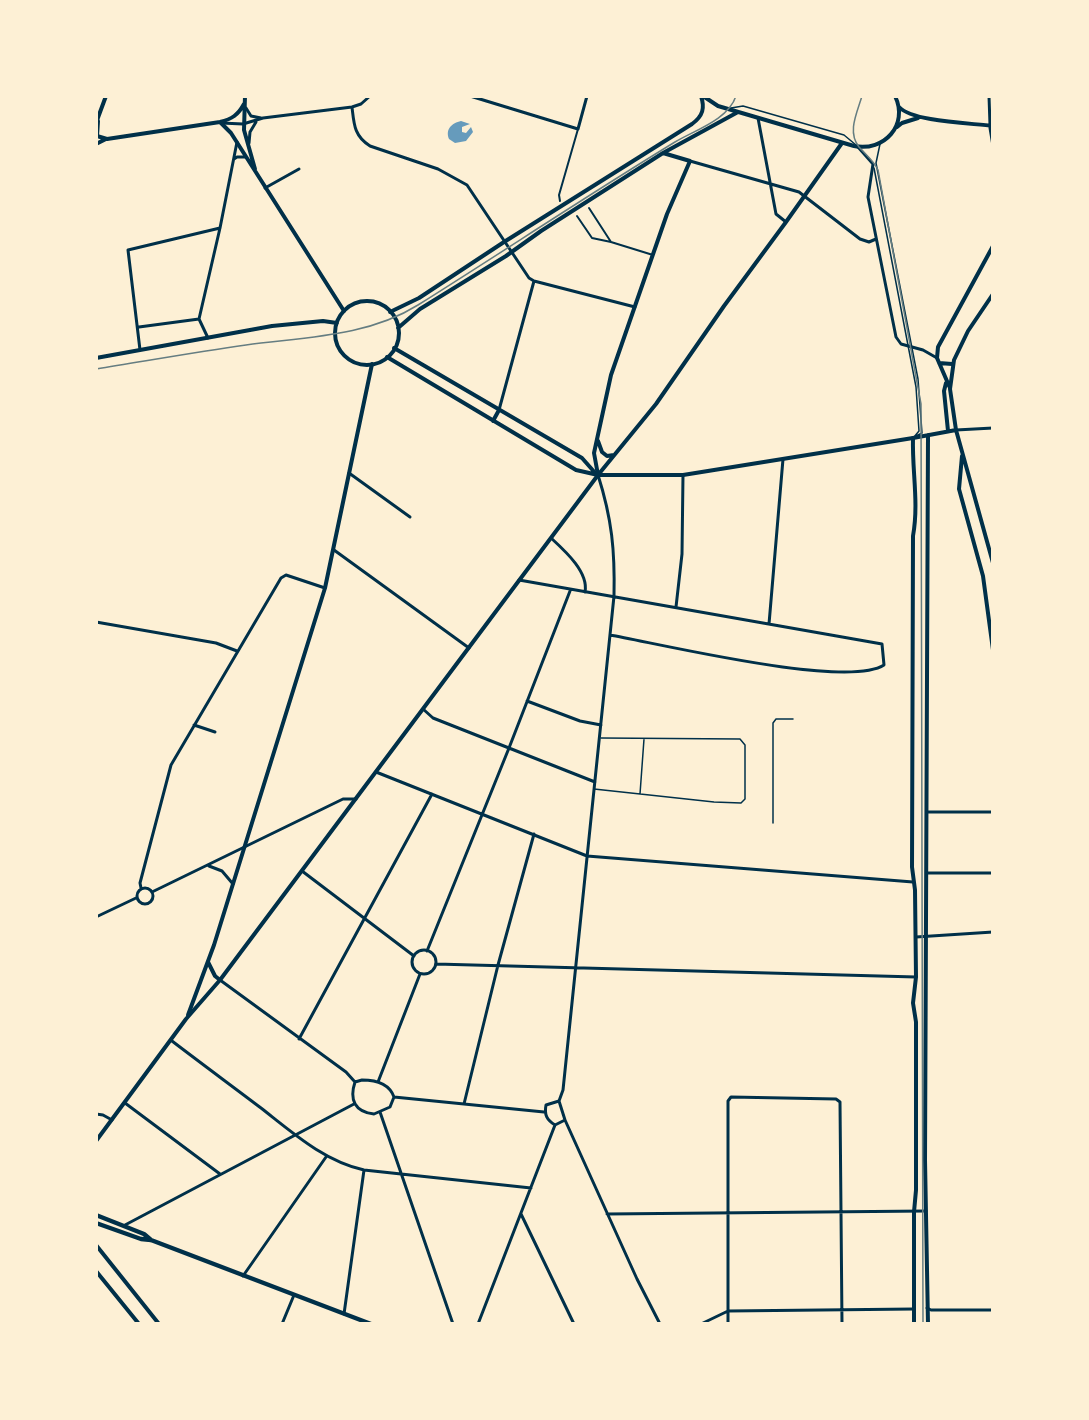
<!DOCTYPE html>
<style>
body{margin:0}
#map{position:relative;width:1089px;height:1420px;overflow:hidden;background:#fdf0d5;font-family:"Golos Text",sans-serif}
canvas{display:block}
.frame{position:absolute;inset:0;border:98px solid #fdf0d5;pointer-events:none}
</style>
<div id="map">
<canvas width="1089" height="1420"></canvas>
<div class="frame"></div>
</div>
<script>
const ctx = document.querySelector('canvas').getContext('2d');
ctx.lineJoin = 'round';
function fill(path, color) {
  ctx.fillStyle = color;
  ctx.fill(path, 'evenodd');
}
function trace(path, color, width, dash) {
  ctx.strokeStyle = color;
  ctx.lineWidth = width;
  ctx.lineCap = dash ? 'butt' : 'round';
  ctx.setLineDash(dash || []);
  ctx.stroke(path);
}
fill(new Path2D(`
 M461,121L470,124L462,127V132L466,133L471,127L473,132L466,141L455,143L449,139C445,129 452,123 461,121Z`), '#669bbc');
trace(new Path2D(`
 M731,108L743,106L837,133L844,135L856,145
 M880,144L876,163L918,379L922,433L916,436
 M874,168L916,387L919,431L914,437
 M594,789L714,802L741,803L745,799V745L740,739L601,738
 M640,794L644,739
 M773,823V723L776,719H793`), '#003049', 1.5);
trace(new Path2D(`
 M560,201L559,195L578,129
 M589,208L611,242L653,255
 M577,216L592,238L611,242`), '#003049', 2);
trace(new Path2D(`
 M470,96L578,129L587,96
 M989,96L990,125
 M352,107C354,124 354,136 370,146L438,169L467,185L529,278L534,281L635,307
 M246,108L251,116L261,118
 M758,118L776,214L786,222
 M221,123L243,124L263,118L352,107L361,104L370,96
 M249,143L250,132L256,122
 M858,147L873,164L868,197L896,337L901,344L923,350L937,358
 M234,159L237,157H246
 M690,161L799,192L860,239L869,242L876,239
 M265,188L299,169
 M139,327L199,319
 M208,338L199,319L220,228L237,142
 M140,350L128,250L220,228
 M499,410L534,281
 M956,430L993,428
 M349,473L410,517
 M551,538C564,550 589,572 585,592
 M334,550L469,648
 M519,580L882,644L884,665C847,689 661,644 610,635
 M676,607L682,554L683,475
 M96,622L216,643L237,651
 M769,624L783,459
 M527,701L580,721L601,725
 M423,709L433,718L595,782
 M194,725L215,732
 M376,772L587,856L913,882
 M927,812H993
 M209,866L222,871L233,884
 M302,871L414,956
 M927,873H993
 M137 896a8 8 0 1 1 16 0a8 8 0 1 1-16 0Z
 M141,888L140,883L171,765L281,578L286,575L325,588
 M152,892L343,799H356
 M96,917L136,898
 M916,937L993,932
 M412 962a12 12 0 1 1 24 0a12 12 0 1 1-24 0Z
 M427,951L509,748L570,591
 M436,964L916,977
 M220,980L346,1072L355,1082
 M299,1039L432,794
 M172,1041C202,1064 232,1086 261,1108C293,1133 324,1161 364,1170L531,1188
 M362,1080C375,1080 389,1083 394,1097L390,1107L374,1114C355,1112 349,1100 355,1082Z
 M378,1082L420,974
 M394,1097L544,1112
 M559,1101L563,1090L614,596C615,551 612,519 598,475
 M559,1101L565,1120L555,1125C547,1120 544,1115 546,1105Z
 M125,1103L220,1174
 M464,1104L498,965L534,834
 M380,1112L453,1324
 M96,1114L103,1115L112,1120
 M565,1120L637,1279L660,1324
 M521,1214L574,1324
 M607,1214L926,1211
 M125,1225L354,1104
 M243,1276L326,1157
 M927,1308L931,1310H993
 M344,1314L364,1170
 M282,1324L294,1295
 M478,1324L555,1125
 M701,1324L728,1311L914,1309
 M728,1324V1101L731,1097L836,1099L840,1102L842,1324`), '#003049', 3);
trace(new Path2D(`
 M245,96L244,130L255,169
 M220,122L231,133L344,311
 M107,139L220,122C232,119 238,115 244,104
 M993,251V256
 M394,348L582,458L597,475
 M387,357L576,470L598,475H683L913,438
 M493,421L499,410
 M208,962L215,976L220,980
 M188,1015L214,945L325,588L372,364`), '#003049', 4);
trace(new Path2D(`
 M703,96L718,106L854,146C884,152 909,125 895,96
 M899,107C913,122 971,123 993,126
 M98,121L97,136L107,139
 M96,123L106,96
 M990,125L993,143
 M897,127L902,123L918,118
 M96,144L106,139
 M993,294L968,331L954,360L950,389L956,430L993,563
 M335 333a32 32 0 1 1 64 0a32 32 0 1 1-64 0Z
 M390,312L419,298L504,242L692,124C703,116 705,108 701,96
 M398,328L420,309L506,256L541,231L663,153L738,112
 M96,358L272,326L323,321L337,323
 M939,363L952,364
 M946,383L944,391L948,431
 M950,388L937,358L938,347L993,246
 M928,435L925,1160L928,1324
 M598,441L602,452L607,456L614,455
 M962,456L959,489L983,576L993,650
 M598,475L594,453L611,375L667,214L690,161L663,153
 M96,1141L186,1019L220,980L598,475L656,404L724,306L786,222L842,143
 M96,1245L159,1324
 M96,1271L139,1324
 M914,1324V1212L916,1190V1022L913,1003L916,977L915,890L912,867L913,536C919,503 912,471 913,438L956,430`), '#003049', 4);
trace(new Path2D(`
 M96,1215L144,1234L151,1240
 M96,1223L141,1239L151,1240L371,1324`), '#003049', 4.5);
trace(new Path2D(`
 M862,96C857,113 847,132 859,147C866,155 874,161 878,170L921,404L923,1324
 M96,369C146,361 196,352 246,345C304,337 367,337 418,305C504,251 588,195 675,142C695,130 728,120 736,96`), '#657d81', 1.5);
</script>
